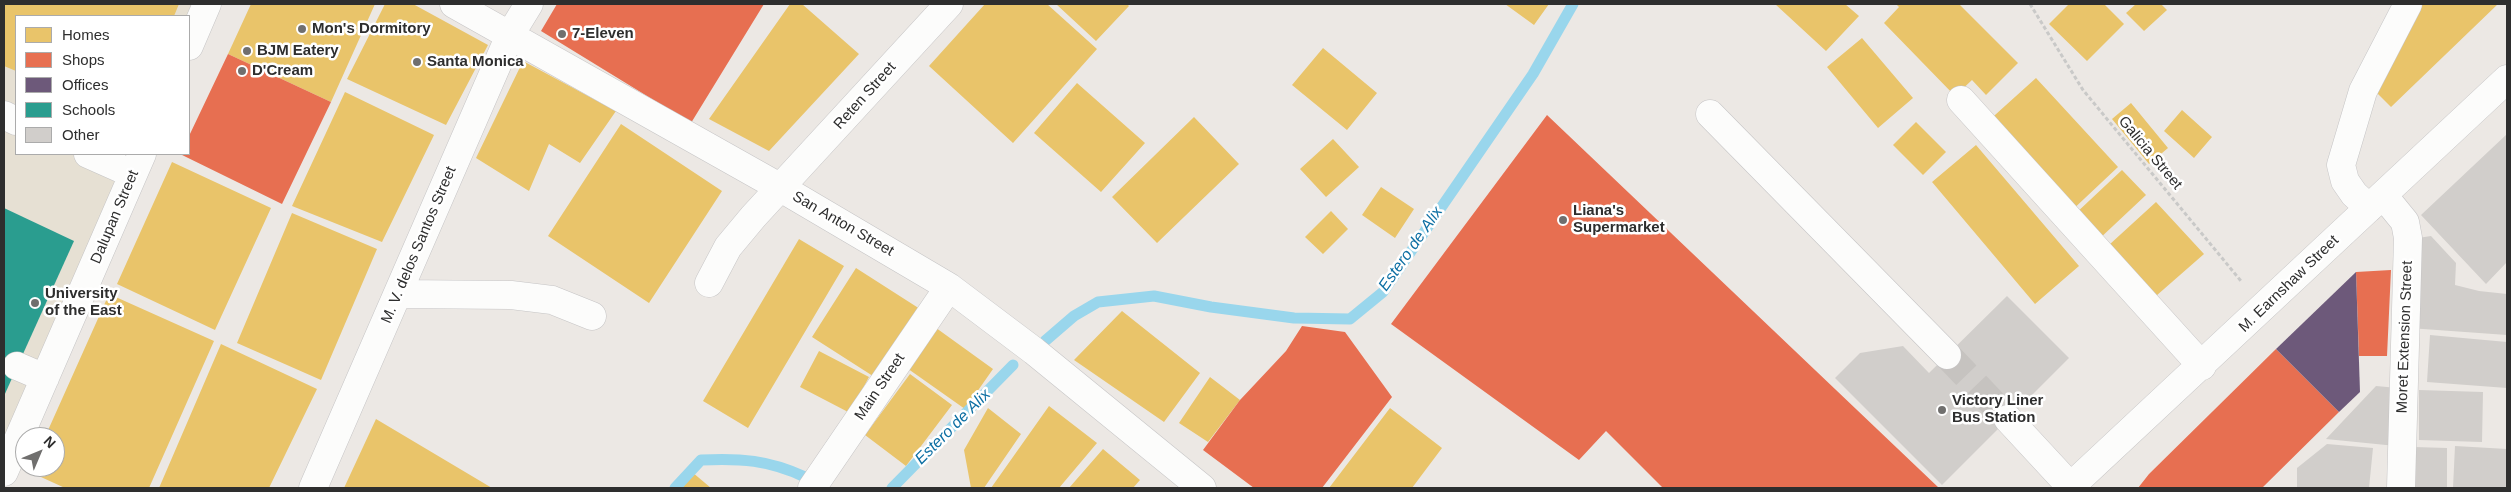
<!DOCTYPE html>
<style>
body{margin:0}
#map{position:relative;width:2511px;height:492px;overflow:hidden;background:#ece8e4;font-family:Helvetica,sans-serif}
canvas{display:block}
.frame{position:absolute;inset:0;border:5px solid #2e2e2e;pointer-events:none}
.legend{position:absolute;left:15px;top:15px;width:175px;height:140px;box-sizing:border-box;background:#fff;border:1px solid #ababab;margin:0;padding:6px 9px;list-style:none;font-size:15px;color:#2e2e2e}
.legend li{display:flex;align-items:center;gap:10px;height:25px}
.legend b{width:25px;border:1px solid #ababab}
.north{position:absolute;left:15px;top:427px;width:50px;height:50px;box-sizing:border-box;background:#fff;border:1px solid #ababab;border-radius:50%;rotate:45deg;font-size:14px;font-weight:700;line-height:20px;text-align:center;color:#2e2e2e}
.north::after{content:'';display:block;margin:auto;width:18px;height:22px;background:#706f6e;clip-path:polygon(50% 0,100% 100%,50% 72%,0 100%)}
</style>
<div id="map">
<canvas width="2511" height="492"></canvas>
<div class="frame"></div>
<ul class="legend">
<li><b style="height:14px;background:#e9c46a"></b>Homes</li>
<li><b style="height:14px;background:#e76f51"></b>Shops</li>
<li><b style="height:14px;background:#6d597a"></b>Offices</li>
<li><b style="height:14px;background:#2a9d8f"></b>Schools</li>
<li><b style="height:14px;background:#d1cecb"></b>Other</li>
</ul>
<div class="north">N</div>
</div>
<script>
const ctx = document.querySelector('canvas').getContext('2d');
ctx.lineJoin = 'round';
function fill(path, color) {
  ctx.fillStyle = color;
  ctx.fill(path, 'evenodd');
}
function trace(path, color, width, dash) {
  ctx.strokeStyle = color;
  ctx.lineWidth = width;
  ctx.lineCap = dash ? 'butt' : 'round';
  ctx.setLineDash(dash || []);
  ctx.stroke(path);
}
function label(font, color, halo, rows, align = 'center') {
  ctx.font = font + ' Helvetica,sans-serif';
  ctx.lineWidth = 5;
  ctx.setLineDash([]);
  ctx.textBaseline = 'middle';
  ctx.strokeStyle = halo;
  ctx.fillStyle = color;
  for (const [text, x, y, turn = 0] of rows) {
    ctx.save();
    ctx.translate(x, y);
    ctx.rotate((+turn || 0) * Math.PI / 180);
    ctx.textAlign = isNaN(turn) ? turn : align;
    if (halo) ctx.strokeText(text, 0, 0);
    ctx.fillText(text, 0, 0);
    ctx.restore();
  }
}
fill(new Path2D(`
 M4,4H194L189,16H16V154H131L4,451Z`), '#e6e0d3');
fill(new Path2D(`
 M4,4H179L174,16H16V71L4,66Z
 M251,4H375L331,102L228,54Z
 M385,4H413L488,45L446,125L347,79Z
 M790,4H802L859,54L769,151L709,119Z
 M985,4H1047L1097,49L1013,143L929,66Z
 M1056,4H1127L1129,6L1096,41Z
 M1505,4H1549L1534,25Z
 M1775,4H1845L1859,16L1826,51Z
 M1896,4H1959L2018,63L1986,95L1972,80L1955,96L1884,23L1899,7Z
 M2069,4H2104L2124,24L2087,61L2049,24Z
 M2136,4H2161L2167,10L2144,31L2126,13Z
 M2418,4H2498L2391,107L2368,84Z
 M1862,38L1913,98L1878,128L1827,67Z
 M1323,48L1377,93L1347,130L1292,85Z
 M523,61L616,111L580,163L549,144L529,191L476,158Z
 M2036,78L2118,167L2068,214L1985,124Z
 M1077,83L1145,143L1101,192L1034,133Z
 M345,92L434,135L382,242L292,206Z
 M2131,103L2168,148L2149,164L2112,119Z
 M2182,110L2212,137L2194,158L2164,131Z
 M1194,117L1239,164L1157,243L1112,197Z
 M1916,122L1946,152L1923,175L1893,145Z
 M621,124L722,191L649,303L548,236Z
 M1333,139L1359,167L1326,197L1300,169Z
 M1976,145L2079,266L2035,304L1932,182Z
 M172,162L271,208L215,330L117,284Z
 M2122,170L2146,195L2097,241L2074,215Z
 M1381,187L1414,209L1395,238L1362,215Z
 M2156,202L2204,254L2156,296L2109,245Z
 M1331,211L1348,229L1323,254L1305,237Z
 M292,213L377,249L321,380L237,343Z
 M799,239L844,266L748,428L703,401Z
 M856,268L920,309L876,378L812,337Z
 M109,294L214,341L149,488H65L30,472L32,467H55V437H45Z
 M1122,311L1200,373L1164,422L1074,360Z
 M932,325L993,369L965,409L904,366Z
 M221,344L317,389L269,488H159Z
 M819,351L869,377L850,413L800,387Z
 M910,374L952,405L906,466L865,435Z
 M1210,377L1240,400L1208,442L1179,423Z
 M1049,406L1097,443L1059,488H991Z
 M988,408L1021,434L984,488H971L964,450Z
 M1390,408L1442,448L1412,488H1329Z
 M376,419L492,488H344Z
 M1103,449L1140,480L1133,488H1069Z
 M692,472L711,488H679Z`), '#e9c46a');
fill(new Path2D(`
 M557,4H764L691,123L541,31Z
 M228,54L331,102L282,204L180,154H189V136Z
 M1547,115L1939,488H1663L1606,431L1579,460L1391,324Z
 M2391,270L2387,356H2359L2356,272Z
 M1302,326L1345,332L1392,397L1322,488H1254L1203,450L1240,400L1286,351Z
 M2276,349L2339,412L2262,488H2138L2149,474Z`), '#e76f51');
fill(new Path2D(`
 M2356,272L2360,392L2339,412L2276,349Z`), '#6d597a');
fill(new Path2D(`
 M4,208L74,241L4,396Z`), '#2a9d8f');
trace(new Path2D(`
 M1045,341L1074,316L1098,302L1154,296L1211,307L1294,318L1350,319L1383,292L1533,74L1573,4
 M675,488L701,460C740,458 769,460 805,477
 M892,488L1013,365`), '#99d6ec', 11);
fill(new Path2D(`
 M2507,134V262L2486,284L2421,215Z
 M2431,236L2456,263L2455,285L2479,291L2507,294V335L2409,328L2418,238Z
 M2007,296L2069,358L1942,485L1835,378L1860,353L1903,346L1929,373Z
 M2430,335L2507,342V388L2427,382Z
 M2376,386L2398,388L2396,446L2326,439Z
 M2419,390L2483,392L2482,442L2419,440Z
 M2327,444L2373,448L2369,488H2297V468Z
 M2455,446L2507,449V488H2453Z
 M2414,447L2447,448V488H2414Z`), '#d1cecb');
trace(new Path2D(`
 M1947,355L2008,419`), '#c6c3c0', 28, [28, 14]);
const minor = new Path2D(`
 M454,4L781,188L949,287L1034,351L1202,488
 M189,46L207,4
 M1961,100L2202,366
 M1710,114L1947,355
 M4,115L16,121
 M88,154L133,174
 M2383,195L2405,222L2408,238L2401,488
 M2369,208L2354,194L2345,181L2341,165L2363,91L2408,4
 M709,283L728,247L753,217L949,4
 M398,294L511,295L552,300L592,316
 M17,366L45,378
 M2008,419L2071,487
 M4,472L142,154
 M313,488L510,35L529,4
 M812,488L949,287
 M2069,488L2507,79`);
trace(minor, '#c5c4c5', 29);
trace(new Path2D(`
 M2030,4L2083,90L2241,281`), '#c9c9c8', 3, [4, 2.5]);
trace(minor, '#fcfcfb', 28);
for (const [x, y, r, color] of [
 [302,29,5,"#706f6e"],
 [562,34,5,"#706f6e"],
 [247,51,5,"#706f6e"],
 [417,62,5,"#706f6e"],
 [242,71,5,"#706f6e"],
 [1563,220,5,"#706f6e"],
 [35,303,5,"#706f6e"],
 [1942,410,5,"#706f6e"]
]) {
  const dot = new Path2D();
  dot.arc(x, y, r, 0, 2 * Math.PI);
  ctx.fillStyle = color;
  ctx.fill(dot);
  trace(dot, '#fff', 2);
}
label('bold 15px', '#2e2e2e', '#fff', [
 ["Mon's Dormitory",312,29],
 ["7-Eleven",572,34],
 ["BJM Eatery",257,51],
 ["Santa Monica",427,62],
 ["D'Cream",252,71],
 ["Liana's",1573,211],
 ["Supermarket",1573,228],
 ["University",45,294],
 ["of the East",45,311],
 ["Victory Liner",1952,401],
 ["Bus Station",1952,418]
], 'left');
label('15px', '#2e2e2e', '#fff', [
 ["Reten Street",865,96,-48],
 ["Galicia Street",2150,153,50],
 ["Dalupan Street",115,217,-67],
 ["San Anton Street",843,224,30],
 ["M. V. delos Santos Street",419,245,-67],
 ["M. Earnshaw Street",2289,284,-44],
 ["Moret Extension Street",2405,337,-88],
 ["Main Street",880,387,-56]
]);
label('italic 16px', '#0d6fa3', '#fff', [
 ["Estero de Alix",1411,249,-55],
 ["Estero de Alix",953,427,-45]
]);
</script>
